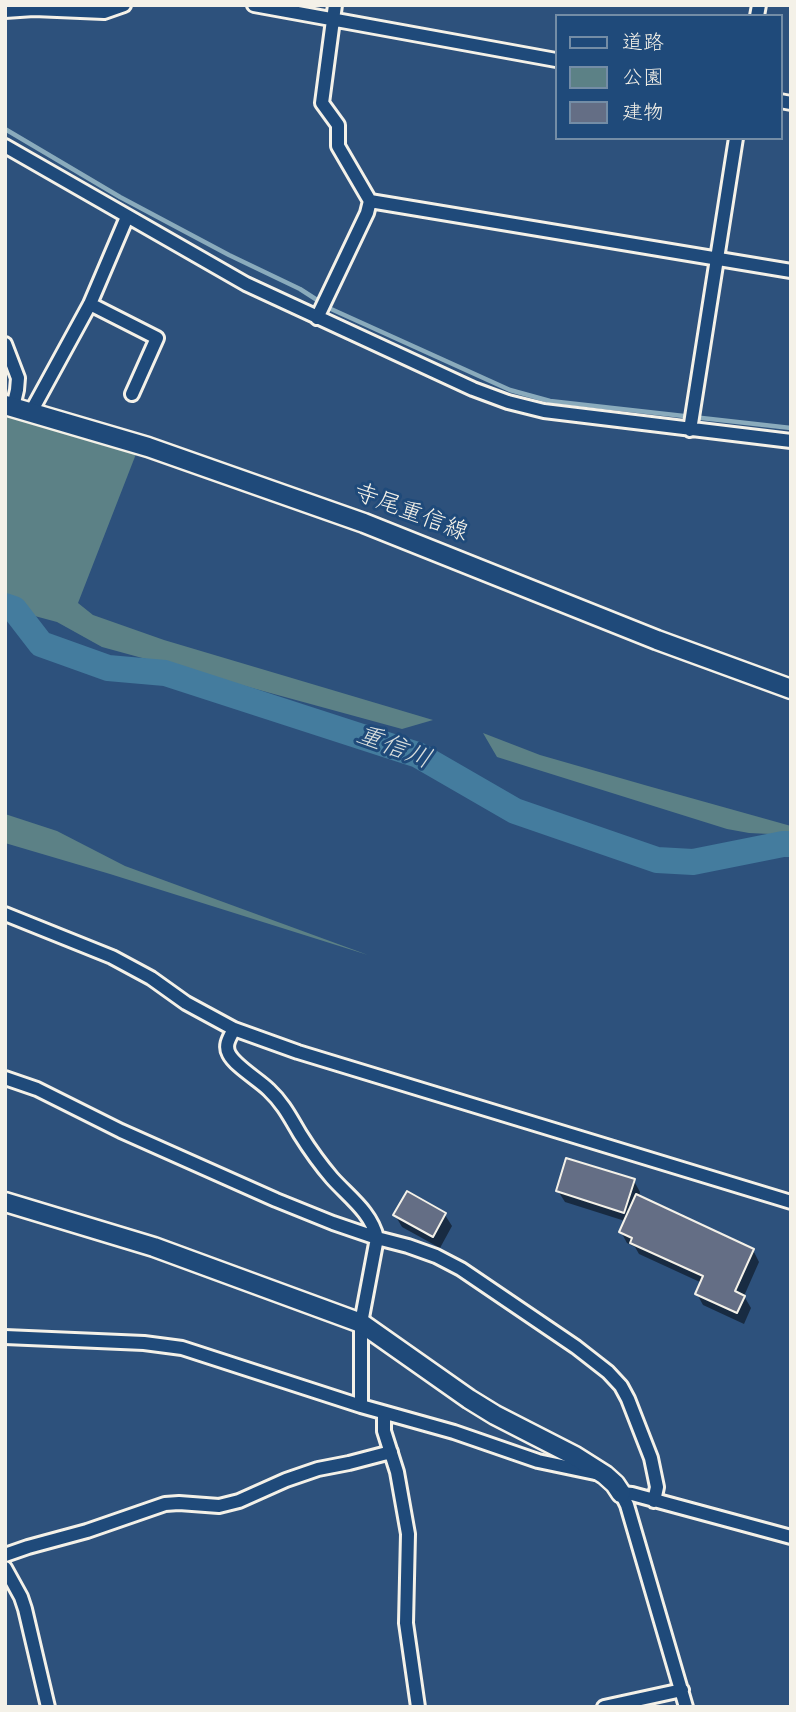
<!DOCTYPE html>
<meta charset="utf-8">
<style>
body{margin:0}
#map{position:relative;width:796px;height:1712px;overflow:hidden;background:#2d517c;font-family:Kalam,"Klee One",sans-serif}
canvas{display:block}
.frame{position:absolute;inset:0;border:7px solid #f4f1e8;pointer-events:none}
.legend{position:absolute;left:555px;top:14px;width:228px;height:126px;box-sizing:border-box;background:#1f4a7a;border:2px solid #748da6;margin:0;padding:9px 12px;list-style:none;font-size:21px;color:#f4f1e8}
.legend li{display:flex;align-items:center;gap:14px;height:35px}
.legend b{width:35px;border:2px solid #748da6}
</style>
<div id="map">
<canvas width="796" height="1712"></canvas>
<div class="frame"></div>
<ul class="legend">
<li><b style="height:9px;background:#1f4a7a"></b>道路</li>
<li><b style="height:19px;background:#5c8186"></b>公園</li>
<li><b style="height:19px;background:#646e85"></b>建物</li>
</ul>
</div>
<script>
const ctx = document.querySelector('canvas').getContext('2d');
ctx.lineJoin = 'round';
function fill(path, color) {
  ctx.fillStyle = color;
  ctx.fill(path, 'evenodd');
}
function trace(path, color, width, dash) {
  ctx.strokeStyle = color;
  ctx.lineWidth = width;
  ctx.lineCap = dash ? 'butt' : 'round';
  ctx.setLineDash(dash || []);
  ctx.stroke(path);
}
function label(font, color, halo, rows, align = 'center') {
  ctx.font = font + ' Kalam,"Klee One",sans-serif';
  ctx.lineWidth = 6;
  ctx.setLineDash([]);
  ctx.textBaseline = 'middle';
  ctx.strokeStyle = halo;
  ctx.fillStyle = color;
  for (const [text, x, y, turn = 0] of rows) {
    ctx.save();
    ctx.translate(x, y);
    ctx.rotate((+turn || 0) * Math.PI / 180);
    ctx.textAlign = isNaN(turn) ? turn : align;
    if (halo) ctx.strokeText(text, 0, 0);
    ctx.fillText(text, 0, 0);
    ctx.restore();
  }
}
fill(new Path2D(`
 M5,412L136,454L78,603L93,615L164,640L433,720L402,729L102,647L57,622L5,608Z
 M483,733L540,755L648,786L791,826V835L749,833L727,829L497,757Z
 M5,814L57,831L125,866L368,955L110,874L5,843Z`), '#5c8186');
fill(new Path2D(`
 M634,1181L640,1192L639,1198L753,1250L759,1262L744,1296L751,1308L744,1324L703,1305L697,1294L702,1283L639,1254L635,1247L627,1243L621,1232L625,1221L565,1202L558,1191Z
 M395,1215H445L452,1226L440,1248L402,1227Z`), '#0007');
trace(new Path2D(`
 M5,129L120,197L229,255L300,289L331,309L510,390L550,401L791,428`), '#8aabbc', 4.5);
trace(new Path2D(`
 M5,606L14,609L41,644L108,668L165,673L418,755L515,811L657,860L693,862L783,844H791`), '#447c9e', 26);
const building = new Path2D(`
 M566,1158L635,1179L624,1213L556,1191Z
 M407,1191L446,1213L433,1237L393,1215Z
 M636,1194L754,1249L735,1291L745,1296L737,1313L695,1294L703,1276L630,1243L632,1238L619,1232Z`);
fill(building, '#646e85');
trace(building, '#f4f1e8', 2);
const street = new Path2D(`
 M254,5L556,60
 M335,5L322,103L338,125V146L370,201L791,271
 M5,11L34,9L104,12L124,5
 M757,16L759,5
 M780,101L791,103
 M5,146L246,284L473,389L508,402L544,411L791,441
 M90,304L157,338L132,394
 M317,318L367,213L370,201
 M5,344L18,378L17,390L13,407
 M31,412L90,304L127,217
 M690,430L736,138
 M5,914L112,957L151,978L186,1003L234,1029L298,1052L791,1202
 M234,1029C230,1037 224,1045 229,1054C235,1066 259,1080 269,1090C283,1103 291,1119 300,1134C310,1150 320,1164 332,1178C349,1197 371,1212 377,1238L361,1323V1406
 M5,1078L37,1089L121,1131L276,1200L333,1223L377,1238L408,1246L436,1256L461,1269L576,1347L608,1372L621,1386L628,1399L651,1458L657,1487L654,1501
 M5,1337L144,1343L182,1348L361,1406L454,1432L538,1461L595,1473
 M384,1413V1431L397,1472L408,1534L406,1623L418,1707
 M621,1493L627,1505L686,1707
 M621,1493L632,1494L791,1537
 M5,1555L28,1547L87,1531L165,1504L179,1503L219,1506L239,1501L286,1480L318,1469L349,1463L391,1452
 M5,1568L21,1597L25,1609L48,1707
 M604,1707L682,1690`);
const secondary = new Path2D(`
 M5,405L148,447L364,523L657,640L791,689
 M5,1202L154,1247L361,1323L469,1399L495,1415L575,1456L605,1475L615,1484L621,1493`);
trace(street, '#f4f1e8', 18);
trace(secondary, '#f4f1e8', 23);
trace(street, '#1f4a7a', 12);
trace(secondary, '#1f4a7a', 18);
label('24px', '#f4f1e8', '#1f4a7a', [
 ["寺尾重信線",410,515,21]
]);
label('italic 26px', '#dadfdd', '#1f4a7a', [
 ["重信川",393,750,21]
]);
</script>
